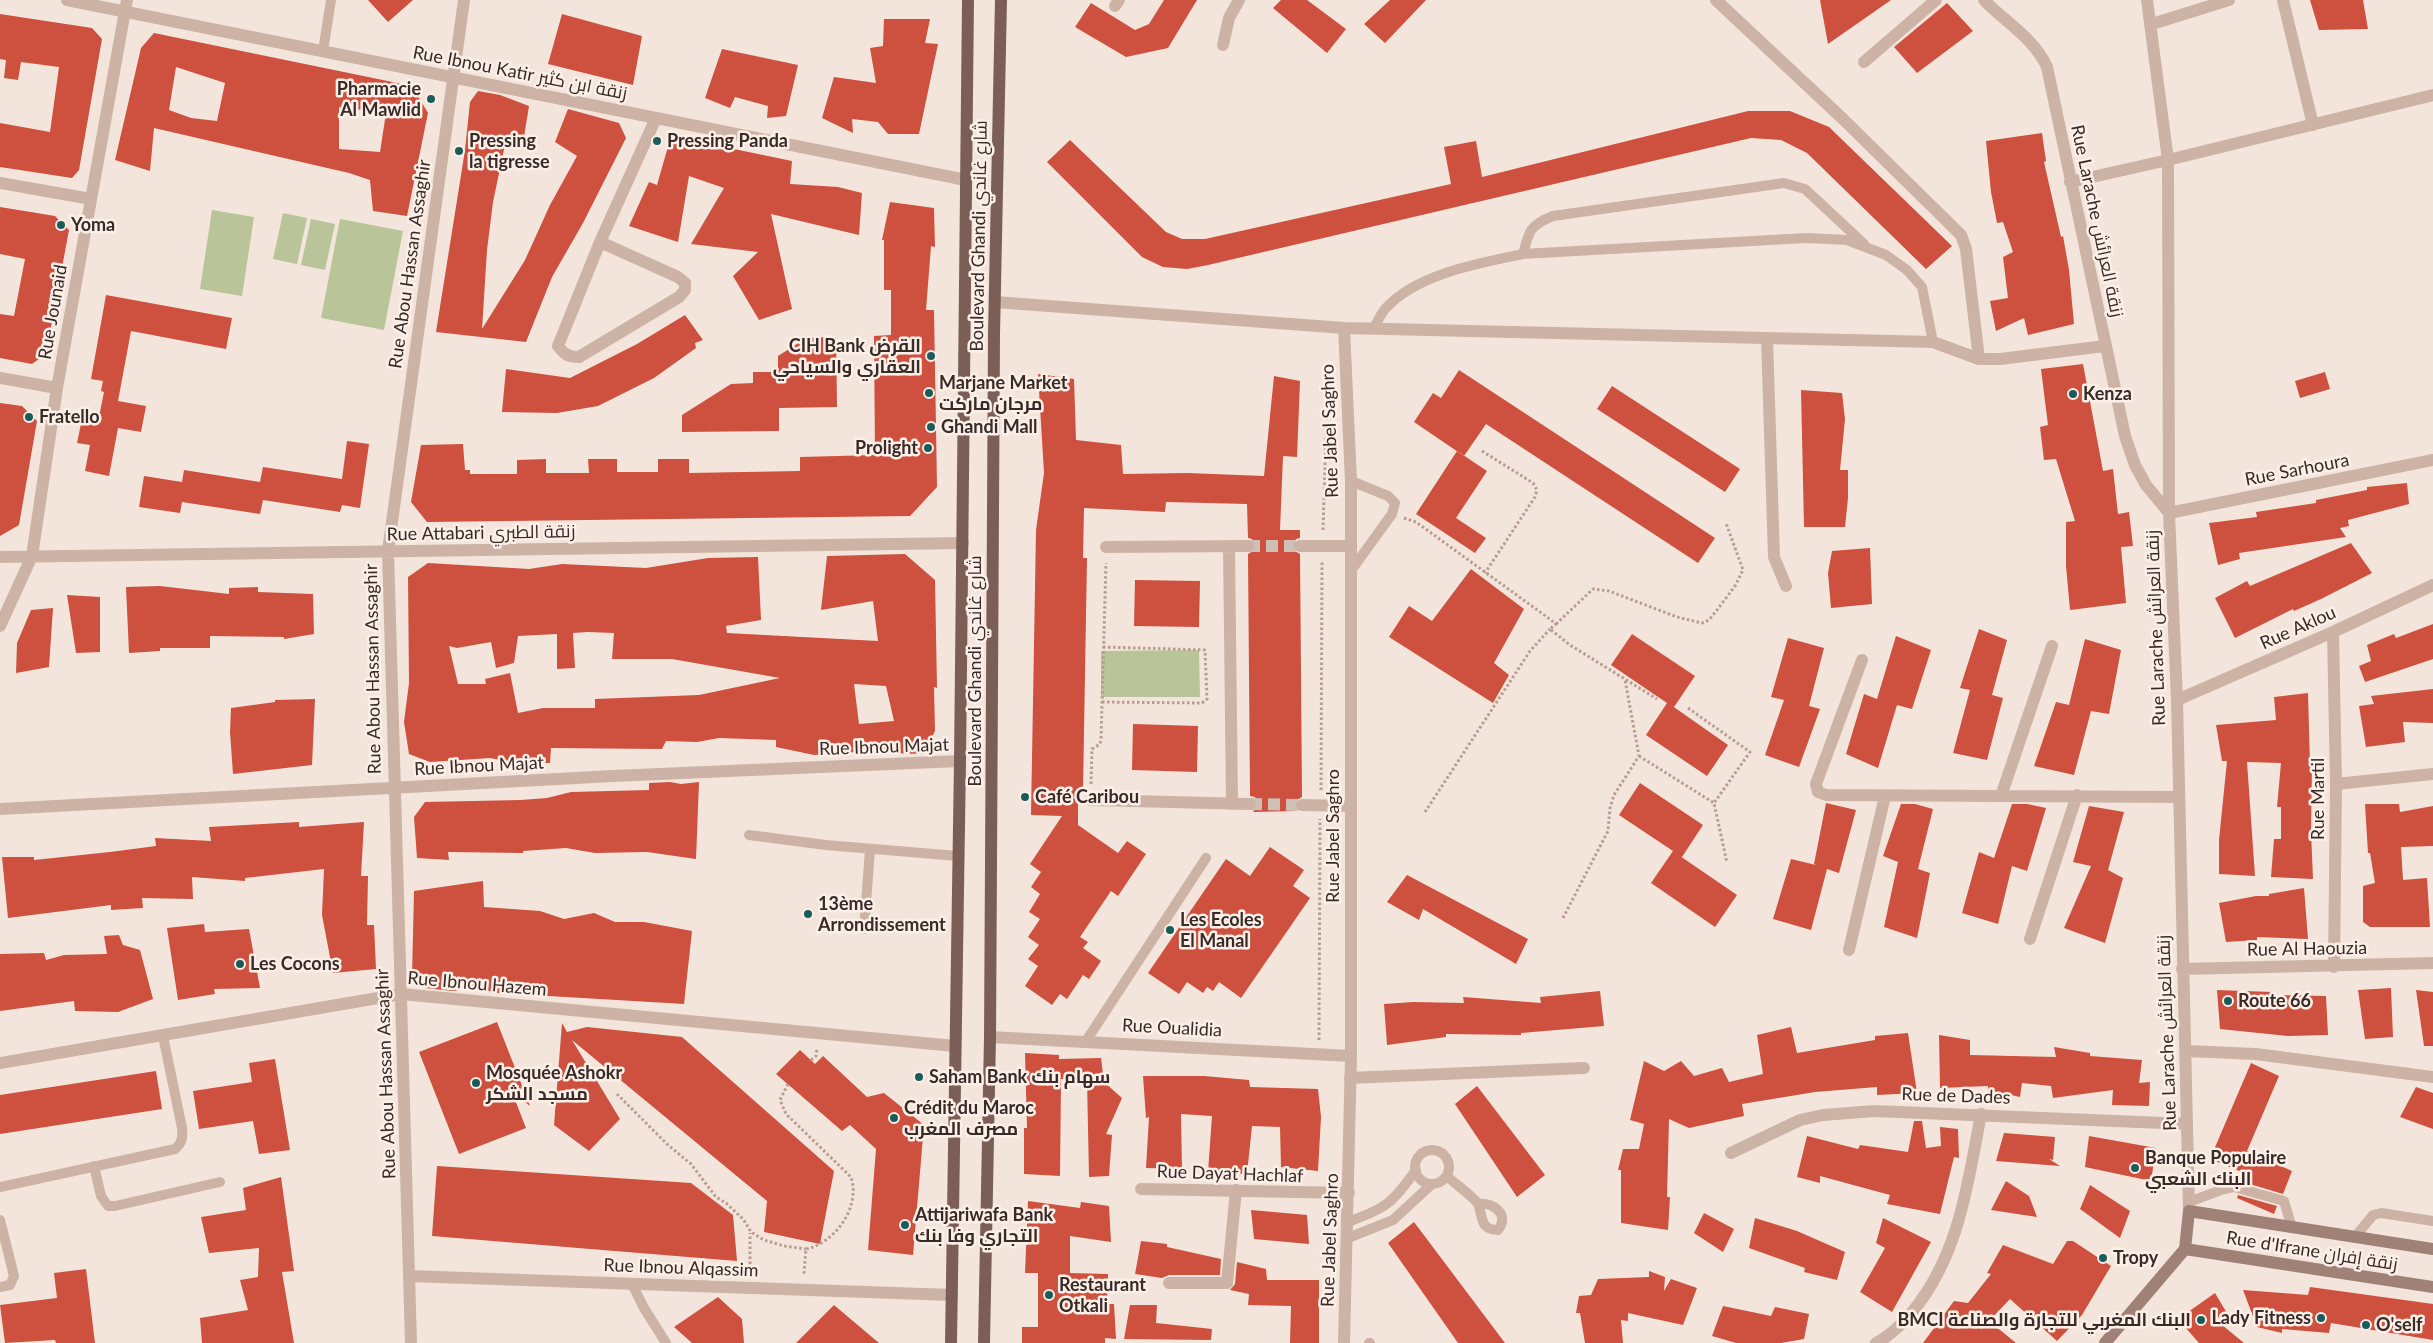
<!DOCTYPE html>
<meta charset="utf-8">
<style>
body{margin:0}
canvas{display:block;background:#f3e5db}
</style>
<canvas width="2433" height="1343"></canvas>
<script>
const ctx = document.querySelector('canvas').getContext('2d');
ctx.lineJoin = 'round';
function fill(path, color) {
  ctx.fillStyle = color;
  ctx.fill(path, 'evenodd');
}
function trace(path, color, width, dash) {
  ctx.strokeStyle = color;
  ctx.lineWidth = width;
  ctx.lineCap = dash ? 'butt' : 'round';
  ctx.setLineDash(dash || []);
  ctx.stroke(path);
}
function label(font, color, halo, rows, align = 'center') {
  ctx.font = font + ' Lato,Cairo,sans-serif';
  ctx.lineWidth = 5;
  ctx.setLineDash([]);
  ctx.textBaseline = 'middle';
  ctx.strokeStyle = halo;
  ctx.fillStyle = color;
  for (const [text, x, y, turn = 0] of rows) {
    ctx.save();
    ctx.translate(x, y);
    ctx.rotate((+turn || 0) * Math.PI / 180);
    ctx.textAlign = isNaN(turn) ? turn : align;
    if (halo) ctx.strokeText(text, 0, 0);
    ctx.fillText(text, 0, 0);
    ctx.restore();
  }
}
fill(new Path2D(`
 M212,210L254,217L242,296L200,289Z
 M283,213L307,218L297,264L273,259Z
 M311,219L335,224L325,270L301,265Z
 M340,219L403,231L384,330L321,318Z
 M1199,650L1200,697H1101V651Z`), '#bac499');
fill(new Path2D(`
 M368,0H413L388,22Z
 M1164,0H1197L1168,48L1126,57L1075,27L1091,3L1135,30L1149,24Z
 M1281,0H1307L1346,29L1327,53L1273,8Z
 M1390,0H1426L1385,43L1364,24Z
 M1820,0H1891L1828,44Z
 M2310,0H2363L2368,29L2319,30Z
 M1947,3L1973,31L1917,73L1894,47Z
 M0,14L92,28L102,39L79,170L72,178L0,167V123L50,132L59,67L21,62L18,80L4,78L6,60L0,59Z
 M562,14L642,36L633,85L548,64Z
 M884,19H930L925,43L938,44L919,134H888L878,122L852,119L853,133L822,118L834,77L876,83L870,48L883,46Z
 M154,33L412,86L428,113L407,216L373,211L370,180L349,173L154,128L150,171L115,160L141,48ZM176,67L225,83L217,121L191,118L169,110ZM339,107L386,113L380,152L339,149Z
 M722,49L798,65L786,116L767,118L768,106L735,97L730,108L705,98Z
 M478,91L500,95L529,106L524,137L507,135L493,202L487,250L482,329L525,260L550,205L577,156L555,142L568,109L619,123L626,138L583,223L552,277L526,342L436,332L465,150L470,102Z
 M1748,111H1790L1829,127L1952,246L1926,269L1807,153L1781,140L1751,138L1208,265L1187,269L1163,267L1142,257L1047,162L1070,140L1166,232L1182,239H1205L1451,184L1444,147L1476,141L1482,177Z
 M2042,133L2046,161L2044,162L2061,237L2063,236L2069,270L2074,324L2028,335L2024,318L1996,331L1990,301L2008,298L2003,257L2013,252L2003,222L1997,223L1991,192L1986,141Z
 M671,136L792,161L790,184L838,187L862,193L859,235L771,214L792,309L759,320L733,276L758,252L691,244L724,188L689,176L678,242L629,226L649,182L657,185Z
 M890,202L934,208L935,247L931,246L926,310H934L937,487L910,516L427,522L411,502L421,445L463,444L465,470H470V474H517V460L546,459V473H589L588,459H617V472H658V459H689V473L800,471V457L875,455L874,336L891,335V290H884V240H882Z
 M0,207L55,216L69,230L46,354L32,364L0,358V314L14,316L25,259L0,254Z
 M106,295L232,318L226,349L131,331L118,401L146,406L141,432L118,428L109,476L85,471L90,445L77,443L82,419L98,422L104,392L101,391L103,381L91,379Z
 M685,315L703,340L695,343L696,348L654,378L598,406L557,413L502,412L506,369L570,378L637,344Z
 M836,337L837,407L779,408V431L682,432V415L731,384L753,383V372H778V356L800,342L801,338Z
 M2083,364L2103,471L2113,469L2118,514L2129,512L2133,546L2121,547L2126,603L2070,610L2066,566V522L2075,521L2056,459L2044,460L2040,427L2048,425L2041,369Z
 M1459,370L1715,538L1698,563L1486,424L1464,456L1414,422L1433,393L1441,398Z
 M2325,372L2330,389L2300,398L2295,381Z
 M1038,374L1074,379L1076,440L1121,445L1123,474L1188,473L1264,476L1274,376L1300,381L1297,457L1283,456L1280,530H1300V538L1296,539L1292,546L1293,550L1300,554L1302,797L1295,801L1294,805L1297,811L1253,812L1258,804L1255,797L1250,796L1248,554L1255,550L1256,545L1252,539L1248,538L1247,504L1166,502L1165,512L1084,508L1083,558H1087L1083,790H1078V825L1118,853L1127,841L1146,854L1118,896L1111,891L1080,937L1088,942L1083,948L1101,961L1089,979L1083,975L1067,999L1060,994L1052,1005L1025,986L1038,966L1028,959L1039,945L1028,937L1040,919L1029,912L1040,894L1031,887L1041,872L1030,864L1062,816L1031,815L1036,530L1044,473Z
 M1612,386L1740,469L1725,492L1597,409Z
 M1801,390L1842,393L1845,419L1840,470H1848V498L1845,527H1804Z
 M0,403L22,406L37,421L19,525L0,536Z
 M347,441L369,444L360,508L342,505L340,512L263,500L260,514L182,502L180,513L139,507L144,476L182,482L184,470L260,482L263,467L342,479Z
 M1457,451L1487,471L1456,518L1486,538L1475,553L1416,514Z
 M2407,483L2409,504L2348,520L2349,526L2340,528L2346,537L2239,553L2240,559L2218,565L2209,523L2257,517L2256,512L2316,503V500L2367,490V487Z
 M2351,543L2372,573L2321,599L2294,611L2293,609L2235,638L2215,598L2247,581L2250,586Z
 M1870,548L1872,604L1831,608L1828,573L1832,551Z
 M905,554L935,580L937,688L934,687L935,731L923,754L857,752L814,755L776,747V740L719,738L697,742L666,741L662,749L551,748L550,763H516L490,758L430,762L409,754L404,722L409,683L408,577L428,563L529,569L562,564L646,568L708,558L758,557L761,620L726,626L727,633L878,641L873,601L821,610L827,556ZM588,632L614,633L612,659H672L780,678L699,695L595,699V708H543L518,713L510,673L485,679L486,684H458L449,646L457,648L491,642L496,668L514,663L518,636L557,634V669L575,668L573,633ZM854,684L886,686L894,721L859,724Z
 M1471,569L1524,609L1494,663L1509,675L1493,703L1389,637L1409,606L1432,621Z
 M1135,580L1200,581L1199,627L1134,626Z
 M160,586L229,594V588L258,587V592L313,594L314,634L284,639V637L210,636V648H160V651L129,653L126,587Z
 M67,595L100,597V652L76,653Z
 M53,608L49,667L16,673L17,643L31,610Z
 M2433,624V659L2365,682L2359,666L2371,661L2367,645L2394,634L2396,638Z
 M1979,629L2007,640L1992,695L2003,698L1987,760L1953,753L1970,690L1960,688Z
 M1632,634L1695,676L1674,707L1671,705L1728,745L1707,776L1646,735L1667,703L1611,665Z
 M1896,636L1931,650L1912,709L1897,705L1878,768L1846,754L1864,694L1877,699Z
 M1788,638L1824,648L1809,706L1820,709L1799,767L1765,755L1784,700L1771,697Z
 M2085,639L2121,650L2109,714L2091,711L2074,775L2034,766L2056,702L2069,705Z
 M2433,689V723L2403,722L2405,742L2366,747L2359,706L2374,704L2371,696Z
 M2308,693L2310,765H2312L2311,832L2313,879L2271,877L2274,839H2281V807H2277L2281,763L2247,762L2255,876L2219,874V840L2227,761H2222L2216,725L2276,720L2274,697Z
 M315,699L312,765L233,774L230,732L231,708L275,702V700Z
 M1133,724L1198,726L1197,772L1132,770Z
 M670,782L681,784L699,782L696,859L647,852L595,853L566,848L523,851V853L448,852L449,860L417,858L414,817L425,802L521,800L547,798L571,792L649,790V783Z
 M1640,783L1703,825L1682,857L1680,856L1737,895L1715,927L1651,883L1673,851L1619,815Z
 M1826,803L1856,810L1839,873L1827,869L1811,930L1773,919L1791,859L1816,865L1814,864Z
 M1901,804H1915L1933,809L1918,869L1930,873L1917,938L1884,927L1898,862L1883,856Z
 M2012,804H2027L2046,808L2027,871L2012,866L1998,924L1962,913L1979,852L1994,858Z
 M2365,804H2399L2400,812L2433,806V846L2401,847L2403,880L2427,878L2430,927H2370L2363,922V886L2375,883L2370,853H2368Z
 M2089,806L2124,812L2108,870L2123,878L2105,943L2064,928L2091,866L2073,862Z
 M299,822V827L364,822L361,876H368L367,925H374L376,969L333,973L322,915L324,869L245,878V881L192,877L193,899L142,898L143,908L111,910V905L8,918L2,857H34V860L110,852L156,846L155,838L211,841L209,827Z
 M1270,847L1304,870L1293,886L1310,898L1241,998L1219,982L1213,991L1207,987L1203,993L1187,982L1179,994L1148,973L1226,859L1250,876Z
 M1407,875L1528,939L1516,964L1423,909L1419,920L1387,902Z
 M483,881L484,907L540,911L564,919L594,913L615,922H644L692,931L684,1004L498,993L475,988L453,991L425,988L412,977L414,891Z
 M2304,888L2308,939L2257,937V940L2226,942L2219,903L2256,896H2269V894Z
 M204,924L205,932L249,929L260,988L214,989L215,994L178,1000L167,928Z
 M119,935L123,945L140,950L153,999L118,1012L75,1011L74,1001L0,1011V954L44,953L46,960L64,955L107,954L104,936Z
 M2391,988L2393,1037L2365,1039L2358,990Z
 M2217,990L2272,992V995L2326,996L2328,1035L2288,1036L2220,1029Z
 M2416,990L2433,992V1046H2424Z
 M1600,991L1604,1026L1521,1033V1035L1446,1034V1037L1387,1045L1384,1004L1413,1002L1464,1003L1463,997L1541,1003L1540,997Z
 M497,1022L530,1106L512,1092L526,1128L459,1154L419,1052Z
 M562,1023L567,1032L587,1027L682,1037L834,1171L820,1244L764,1232L767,1201L572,1040L620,1119L589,1151L554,1125Z
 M1791,1027L1797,1053L1875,1040V1036L1908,1033L1917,1093L1877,1095V1087L1815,1092L1742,1104L1744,1116L1689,1128L1669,1119L1667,1197H1670L1668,1230L1621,1223V1170H1618L1623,1149H1639L1644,1124L1630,1120L1644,1061L1664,1071L1681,1061L1694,1076L1722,1068L1729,1082L1763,1074L1757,1035Z
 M1939,1035L1970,1040V1055L2056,1057L2054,1047L2090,1053V1056L2142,1060L2139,1083L2150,1082L2149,1106L2112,1105L2113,1090L2053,1098L2051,1086L2022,1083L2020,1097L1988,1090V1086L1940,1088Z
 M800,1050L815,1064L823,1056L867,1097L884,1093L924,1125L913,1255L868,1250L876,1149L850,1125L842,1131L776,1074Z
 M1025,1053L1059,1055V1059L1101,1058L1104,1082L1122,1098L1106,1134L1112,1135L1109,1176L1089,1177L1087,1079H1061L1060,1176L1024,1174V1128H1027Z
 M275,1059L290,1150L259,1154L253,1121L199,1129L193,1091L252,1082L249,1063Z
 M2251,1063L2279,1076L2247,1151L2292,1171L2283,1194L2243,1182L2247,1174L2210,1159Z
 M156,1071L162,1109L0,1134V1095Z
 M1143,1076H1204L1249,1080L1250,1087L1318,1089L1321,1117L1318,1171L1281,1167L1280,1127L1252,1126L1247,1174L1208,1172L1212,1116L1181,1114L1182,1169L1146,1168L1149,1117L1146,1118Z
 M1477,1086L1545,1175L1517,1197L1455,1104Z
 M2416,1087L2433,1093V1129L2400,1117Z
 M1914,1121H1922L1926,1148L1941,1146L1940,1127L1958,1129L1959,1158L1954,1157L1940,1214L1887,1204L1890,1195L1820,1176V1183L1797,1177L1807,1136L1858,1149L1860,1145L1908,1152Z
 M2004,1133L2055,1137L2053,1160L2049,1159L2060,1166L1996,1161Z
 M2089,1136L2156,1148L2151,1181L2085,1167Z
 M437,1166L691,1183L733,1215L737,1261L432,1236Z
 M281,1177L294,1271L282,1272L294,1343H202L200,1318L248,1310L240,1280L258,1277L259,1248L209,1253L201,1217L246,1210L243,1188Z
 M2006,1181L2029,1196L2037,1217L1991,1210Z
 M2090,1185L2130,1211L2120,1238L2080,1209Z
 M2238,1195L2277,1206L2274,1214L2237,1198Z
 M1028,1201L1080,1208L1081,1202L1109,1206L1111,1242L1070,1236V1273L1108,1274L1107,1304H1114L1116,1339L1105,1338V1343H1022V1327H1038V1273H1025Z
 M1251,1210L1307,1215L1309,1244L1254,1239Z
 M1704,1213L1734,1229L1723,1252L1694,1233Z
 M1755,1218L1797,1231L1845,1252L1837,1280L1804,1272L1805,1268L1749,1248Z
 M1883,1218L1931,1242L1892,1312L1860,1292L1885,1248L1876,1243Z
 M1414,1222L1505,1343H1458L1388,1243Z
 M1141,1241L1167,1244V1247L1221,1259L1220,1275H1169L1162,1278L1135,1274Z
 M2067,1241H2073L2111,1266L2082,1315L2057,1341L2010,1299L1989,1321L2016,1343H1923L1954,1301L1968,1303L1991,1274L1987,1273L2003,1245L2053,1264Z
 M1237,1262L1266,1269L1267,1280H1319V1343H1290L1291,1306L1248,1305L1249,1294L1230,1290L1235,1284Z
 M86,1269L95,1343H56L55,1340L5,1343L0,1305L57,1298L54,1273Z
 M1649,1271L1665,1277L1664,1291L1671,1279L1697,1288L1683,1325L1628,1313V1321L1621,1320L1623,1343H1585L1580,1313H1576L1579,1296L1591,1295L1598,1279L1649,1277Z
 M2310,1287L2433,1304V1340L2331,1323L2329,1333L2282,1329V1333L2257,1327L2243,1290L2308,1295Z
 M2215,1293L2231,1320L2210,1315L2244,1343H2199L2178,1319Z
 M718,1297L742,1319L744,1343H692L674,1327Z
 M834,1305L879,1343H796Z
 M1130,1305H1157L1156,1323L1212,1329L1211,1340L1124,1339Z
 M1723,1306L1771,1316L1775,1307L1809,1314L1804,1339L1781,1343H1736L1712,1336Z`), '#ce503e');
trace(new Path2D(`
 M1248,546H1300
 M1250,804L1302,805`), '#cec0b7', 12, [12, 6]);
trace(new Path2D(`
 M1482,451L1533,483L1537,490L1535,497L1485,573
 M1404,518L1416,522L1547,617L1556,624L1550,629L1570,645L1657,699
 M1323,530L1328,372
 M1556,624L1593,589L1609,591L1677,617L1702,623L1709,620L1717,610L1735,586L1743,570L1726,523
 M1102,702L1202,703L1207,699L1205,650L1103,647
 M1688,708L1750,752L1714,803
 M1639,756L1714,803L1727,863
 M1091,784L1092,749L1100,744L1101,740L1106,563
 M1321,790L1322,562
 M1425,812L1530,651L1550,629
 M1563,918L1608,831L1610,808L1614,795L1639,756L1625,680
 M1319,1040L1320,819
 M811,1060L816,1056L817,1049
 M788,1084L780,1100L786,1114L851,1177C861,1207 835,1243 806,1249L804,1274
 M617,1094L668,1145L691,1164L716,1197L726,1203L743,1219L751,1232L764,1240L784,1246L806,1249
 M750,1274V1233`), '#b89c90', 3, [2.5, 2.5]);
trace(new Path2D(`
 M323,51L331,0
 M1523,254C1529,231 1530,225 1553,216L1784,183L1805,189L1864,244
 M1373,329C1377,323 1380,315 1385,309C1416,274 1479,263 1523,254L1806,238L1847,240L1886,255L1907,270L1922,287L1933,342
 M1350,572L1392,514L1395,503L1388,496L1351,481
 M749,835L826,845L958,856
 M864,929L870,850
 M1086,1041L1206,858
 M1415 1167a17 17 0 1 1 34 0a17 17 0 1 1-34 0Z
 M94,1166L101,1196L108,1206H115L220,1182
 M1447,1176C1454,1183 1474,1197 1478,1204C1483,1215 1479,1230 1498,1230C1510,1215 1494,1202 1478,1204
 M0,1187L175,1149C182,1143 183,1138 182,1128L163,1036
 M2189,1202L2221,1190L2234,1187L2284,1201L2292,1228
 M0,1220L14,1276L10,1285L0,1287
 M1348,1222C1387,1207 1391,1205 1416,1170
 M2355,1237L2373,1215L2381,1213L2433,1221
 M1348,1238L1393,1220L1432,1184
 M632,1284L644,1308L666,1343
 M1369,1343H1370`), '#ccb3a6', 10);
trace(new Path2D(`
 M67,0L966,180
 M1716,0L1843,119L1961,235L1966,249L1979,359
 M1984,0C2005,22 2034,38 2047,67L2125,436L2135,465L2146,485L2169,513L2177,700L2189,1211
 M2147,0L2168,160L2169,513L2433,460
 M2283,0L2313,125
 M1115,6L1119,0
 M2152,24L2229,0
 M1223,45L1229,18L1239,0
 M1864,62L1936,0
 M2070,182L2168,160L2433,95
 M0,183L91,199
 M600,242L678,277L685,283V290L679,297L579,357C568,357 564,354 558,346L600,242L656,118
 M995,302L1344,328L1933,342L1979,359H2000L2105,346
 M1344,328L1351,481V1056L1344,1343
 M1767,339L1774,557L1786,586
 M0,378L57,388
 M1229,546L1232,804
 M1300,546H1350
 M1106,547L1248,546
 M0,557L963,543
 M0,626L32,556L57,388L127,0
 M2333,632L2336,784L2334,967
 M1862,660L1816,784L1818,792L1826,795L2178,797
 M2177,700L2333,632L2433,585
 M2336,784L2433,774
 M2001,796L2052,646
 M1091,800L1250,804
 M1302,805L1351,806
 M0,809L613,776L960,761
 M2030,939L2077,795
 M1849,950L1885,796
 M2182,969L2433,963
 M990,1037L1351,1056
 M2186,1051L2256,1054L2433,1077
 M0,1063L401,994L955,1046
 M1350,1078L1584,1068
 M1731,1153L1800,1120L1823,1115L1874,1111L2187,1124
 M1141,1189L1349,1193
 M409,1276L952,1295
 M1169,1283H1227L1236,1190
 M411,1343L388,551L464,0
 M1876,1343C1890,1336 1903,1323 1913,1311C1959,1255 1968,1183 1981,1114`), '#ccb3a6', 12);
trace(new Path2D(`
 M2185,1249L2189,1211L2433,1249
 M2185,1249L2433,1287
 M2105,1343L2185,1249`), '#a08177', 12);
trace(new Path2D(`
 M951,1343L960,761L968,0
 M984,1343L990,1037L994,334L1001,0`), '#7b5f57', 12);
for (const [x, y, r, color] of [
 [431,99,5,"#1a5c59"],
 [657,141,5,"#1a5c59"],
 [459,151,5,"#1a5c59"],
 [61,225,5,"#1a5c59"],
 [931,356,5,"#1a5c59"],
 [929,393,5,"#1a5c59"],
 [2073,394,5,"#1a5c59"],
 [29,417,5,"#1a5c59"],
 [931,427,5,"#1a5c59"],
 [928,448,5,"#1a5c59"],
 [1025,797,5,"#1a5c59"],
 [808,914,5,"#1a5c59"],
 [1170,930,5,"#1a5c59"],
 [240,964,5,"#1a5c59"],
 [2228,1001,5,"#1a5c59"],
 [919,1077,5,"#1a5c59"],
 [476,1083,5,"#1a5c59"],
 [894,1118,5,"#1a5c59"],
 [2135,1168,5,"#1a5c59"],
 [905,1225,5,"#1a5c59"],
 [2103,1258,5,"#1a5c59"],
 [1049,1295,5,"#1a5c59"],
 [2321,1318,5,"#1a5c59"],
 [2201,1320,5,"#1a5c59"],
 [2366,1325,5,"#1a5c59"]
]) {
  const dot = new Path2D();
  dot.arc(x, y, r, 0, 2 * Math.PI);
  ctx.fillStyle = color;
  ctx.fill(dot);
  trace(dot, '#fbefe7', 2);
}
label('18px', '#382a27', '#fbefe7', [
 ["Rue Ibnou Katir زنقة ابن كثير",520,73,11],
 ["Rue Larache زنقة العرائش",2097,221,78],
 ["Boulevard Ghandi شارع غاندي",979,236,-89],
 ["Rue Abou Hassan Assaghir",410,264,-82],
 ["Rue Jounaid",53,312,-80],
 ["Rue Jabel Saghro",1330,431,-92],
 ["Rue Sarhoura",2297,470,-11],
 ["Rue Attabari زنقة الطبري",481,533,-1],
 ["Rue Larache زنقة العرائش",2156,628,-92],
 ["Rue Aklou",2298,628,-24],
 ["Rue Abou Hassan Assaghir",373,669,-91],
 ["Boulevard Ghandi شارع غاندي",975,671,-90],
 ["Rue Ibnou Majat",884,747,-2],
 ["Rue Ibnou Majat",479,766,-3],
 ["Rue Martil",2318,799,-90],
 ["Rue Jabel Saghro",1333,836,-90],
 ["Rue Al Haouzia",2307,949,-1],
 ["Rue Ibnou Hazem",477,984,5],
 ["Rue Oualidia",1172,1028,3],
 ["Rue Larache زنقة العرائش",2167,1033,-92],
 ["Rue Abou Hassan Assaghir",386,1074,-92],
 ["Rue de Dades",1956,1096,2],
 ["Rue Dayat Hachlaf",1230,1174,2],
 ["Rue Jabel Saghro",1330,1240,-88],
 ["Rue d'Ifrane زنقة إفران",2312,1251,9],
 ["Rue Ibnou Alqassim",681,1268,2]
]);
label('bold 18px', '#382a27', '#fbefe7', [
 ["Pharmacie",421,89,"right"],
 ["Al Mawlid",421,110,"right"],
 ["Pressing",469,141],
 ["la tigresse",469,162],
 ["Pressing Panda",667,141],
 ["Yoma",71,225],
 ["CIH Bank القرض",921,346,"right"],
 ["العقاري والسياحي",921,367,"right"],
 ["Marjane Market",939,383],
 ["مرجان ماركت",939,404],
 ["Kenza",2083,394],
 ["Fratello",39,417],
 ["Ghandi Mall",941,427],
 ["Prolight",918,448,"right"],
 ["Café Caribou",1035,797],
 ["13ème",818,904],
 ["Arrondissement",818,925],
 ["Les Ecoles",1180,920],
 ["El Manal",1180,941],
 ["Les Cocons",250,964],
 ["Route 66",2238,1001],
 ["Mosquée Ashokr",486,1073],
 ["مسجد الشكر",486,1094],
 ["Saham Bank سهام بنك",929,1077],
 ["Crédit du Maroc",904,1108],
 ["مصرف المغرب",904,1129],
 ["Banque Populaire",2145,1158],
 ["البنك الشعبي",2145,1179],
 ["Attijariwafa Bank",915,1215],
 ["التجاري وفا بنك",915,1236],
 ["Tropy",2113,1258],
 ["Restaurant",1059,1285],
 ["Otkali",1059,1306],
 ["Lady Fitness",2311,1318,"right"],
 ["BMCI البنك المغربي للتجارة والصناعة",2191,1320,"right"],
 ["O'self",2376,1325]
], 'left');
</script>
